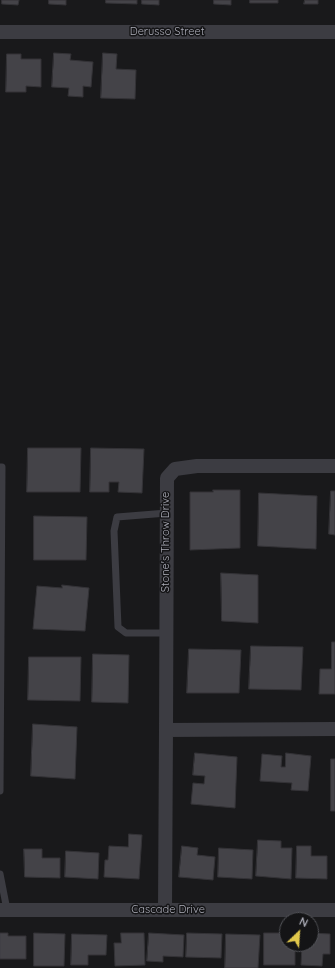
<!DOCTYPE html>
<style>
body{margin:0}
#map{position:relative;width:335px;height:968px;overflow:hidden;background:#19191b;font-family:Quicksand,sans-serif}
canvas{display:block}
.north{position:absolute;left:279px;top:912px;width:40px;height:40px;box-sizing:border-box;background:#141416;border:1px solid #515257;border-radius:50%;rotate:25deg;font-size:11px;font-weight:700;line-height:16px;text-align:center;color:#adaeb9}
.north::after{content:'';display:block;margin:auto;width:14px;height:18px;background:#e1c84b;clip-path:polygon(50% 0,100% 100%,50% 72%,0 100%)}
</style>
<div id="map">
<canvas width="335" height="968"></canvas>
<div class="north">N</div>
</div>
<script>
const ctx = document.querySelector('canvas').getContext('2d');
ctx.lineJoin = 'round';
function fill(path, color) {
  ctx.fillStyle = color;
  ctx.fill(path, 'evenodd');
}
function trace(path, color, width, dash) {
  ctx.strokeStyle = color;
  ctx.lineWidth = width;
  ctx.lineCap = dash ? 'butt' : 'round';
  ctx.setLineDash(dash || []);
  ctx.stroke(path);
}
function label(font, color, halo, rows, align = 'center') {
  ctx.font = font + ' Quicksand,sans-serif';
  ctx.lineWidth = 3;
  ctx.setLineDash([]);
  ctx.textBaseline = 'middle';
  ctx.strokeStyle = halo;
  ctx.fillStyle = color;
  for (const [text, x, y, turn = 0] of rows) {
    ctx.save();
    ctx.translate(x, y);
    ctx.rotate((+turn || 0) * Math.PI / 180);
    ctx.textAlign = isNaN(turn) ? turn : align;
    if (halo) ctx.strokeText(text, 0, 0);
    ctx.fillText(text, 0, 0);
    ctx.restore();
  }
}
const building = new Path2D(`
 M2,0H19L18,5L2,4Z
 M49,0H66V5L49,4Z
 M106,0H137V4L106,3Z
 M142,0H159V5L142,4Z
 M214,0H231V5L214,4Z
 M250,0H278V3H250Z
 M305,0H318V4H304Z
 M54,53L71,54L70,60L93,62L91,87L83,86V97L68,96L69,88L52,87Z
 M103,53L117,54L116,69L136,70L135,99L101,98Z
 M7,54H21V59H41V87L26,86V92H6Z
 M28,448H81L80,492H27Z
 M91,448L144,449L142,493L118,492L119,482H109V492H90Z
 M213,490H240V548L190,550V492H213Z
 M331,491H335V535L329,534Z
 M259,493L317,496L316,549L258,546Z
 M34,516L87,517L86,560H34Z
 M221,573L258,575V623L222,621Z
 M62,585L89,588L85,631L33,629L37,586L62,588Z
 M332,642H335V694H319L320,669H331Z
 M251,646L303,647L301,690L249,689Z
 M189,649L241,650L239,693H187Z
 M93,654L129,655L128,703L92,702Z
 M29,657H81L80,701L28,700Z
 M33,724L77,727L75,779L31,776Z
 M195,753L237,757L235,808L191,804L193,783L204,784L205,776L193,775Z
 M286,753L311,756L308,791L291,790L292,783L260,781L262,754L282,756L281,767H285Z
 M331,759H335V811H331Z
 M129,834L142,835L139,879L104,877L105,860H108L109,846L128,847Z
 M258,840L281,841V848H292L291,879L256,876Z
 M182,846L198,848L197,855L215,857L213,880L179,877Z
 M297,846H311V856H327V879L296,878Z
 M219,848L253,850L252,879L218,877Z
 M24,849H42V858H60V878L25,877Z
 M66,851L99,853L98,879L65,877Z
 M0,933H8V936H26V959H0Z
 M34,933L65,934L64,966H34Z
 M121,933H144L145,965L115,966L114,943H121Z
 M149,933L184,935L183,957L163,956V962L147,961Z
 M187,933L222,934L221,958L186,957Z
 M264,933H287V944H295V965H264Z
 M311,933L330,934V954H323L322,966L301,965L302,944H311Z
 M72,934L107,935L106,955H88V965H71Z
 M226,934L260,935L258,968H225Z`);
fill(building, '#444348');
trace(building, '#343337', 1);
trace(new Path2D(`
 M0,467H2L0,791
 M166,633H126L118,627L114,531L117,517L167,513
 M0,874L7,910`), '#3c3c42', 7);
trace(new Path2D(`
 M0,32H335
 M335,466H197L175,469L167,478L166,730L335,729
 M0,910H335
 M165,910L166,730`), '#3c3c42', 14);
label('11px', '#adaeb9', '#141416', [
 ["Derusso Street",167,32],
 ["Stone's Throw Drive",166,542,-90],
 ["Cascade Drive",168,910]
]);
</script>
